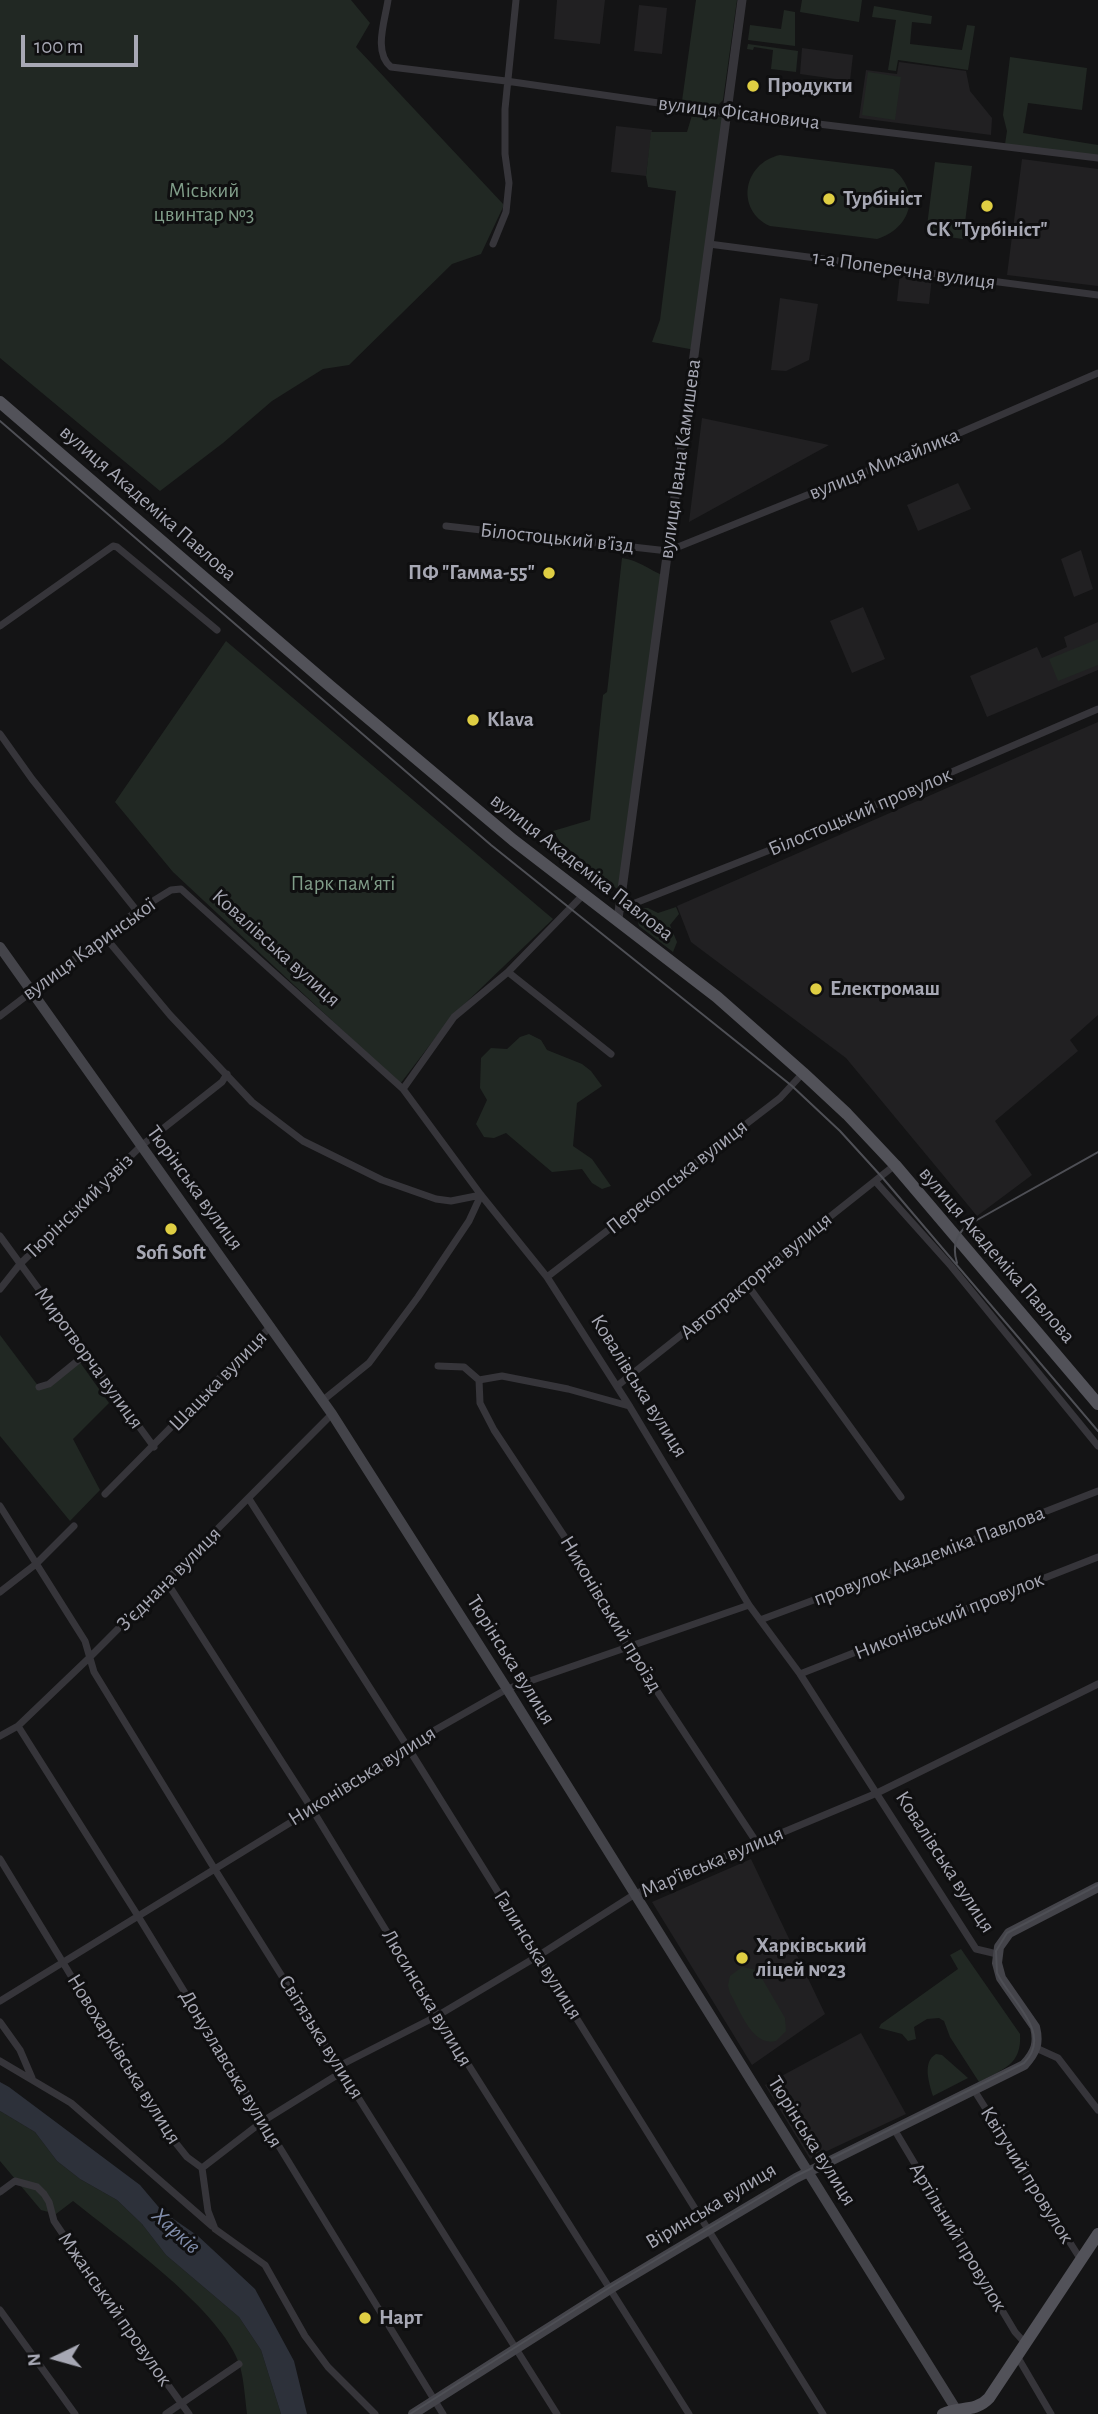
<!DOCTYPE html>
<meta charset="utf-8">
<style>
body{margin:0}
#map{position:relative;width:1098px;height:2414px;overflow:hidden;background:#141415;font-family:"Alegreya Sans",sans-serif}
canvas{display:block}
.north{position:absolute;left:21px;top:2323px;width:70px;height:70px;-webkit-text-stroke:5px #0f0f10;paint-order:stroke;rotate:265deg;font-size:19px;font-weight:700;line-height:28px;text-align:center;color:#a7a8b4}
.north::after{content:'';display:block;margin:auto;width:24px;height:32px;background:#a7a8b4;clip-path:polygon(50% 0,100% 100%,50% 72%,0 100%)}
.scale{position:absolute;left:21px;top:35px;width:117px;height:32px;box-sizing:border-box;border:4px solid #a7a8b4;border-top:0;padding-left:9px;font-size:21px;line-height:24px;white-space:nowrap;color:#a7a8b4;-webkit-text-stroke:5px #0f0f10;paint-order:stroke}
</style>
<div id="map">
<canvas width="1098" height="2414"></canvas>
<div class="north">N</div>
<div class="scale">100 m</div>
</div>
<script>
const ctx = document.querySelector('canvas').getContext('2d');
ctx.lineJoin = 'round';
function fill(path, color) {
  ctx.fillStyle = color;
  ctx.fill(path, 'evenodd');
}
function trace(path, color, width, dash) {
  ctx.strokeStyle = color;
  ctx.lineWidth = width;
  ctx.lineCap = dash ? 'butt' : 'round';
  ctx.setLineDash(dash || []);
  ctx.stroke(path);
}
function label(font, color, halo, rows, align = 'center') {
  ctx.font = font + ' "Alegreya Sans",sans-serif';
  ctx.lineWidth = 6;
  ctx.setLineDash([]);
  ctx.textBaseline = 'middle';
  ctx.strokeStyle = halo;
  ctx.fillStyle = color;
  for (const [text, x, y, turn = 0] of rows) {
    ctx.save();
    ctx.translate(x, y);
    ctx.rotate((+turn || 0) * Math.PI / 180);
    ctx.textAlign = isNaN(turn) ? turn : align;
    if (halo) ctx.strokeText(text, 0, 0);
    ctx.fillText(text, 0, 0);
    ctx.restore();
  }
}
fill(new Path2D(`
 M557,0H605L600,44L554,39Z
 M639,5L667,8L662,54L634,51Z
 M802,48L853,55L850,81L800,74Z
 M899,62L966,71L970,91L992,118L991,135L859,118L866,70L897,74Z
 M616,126L652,130L646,176L611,172Z
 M1022,159L1098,169V286L1007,275Z
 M900,273L932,277L929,304L897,301Z
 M780,298L818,304L809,360L786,371L771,370Z
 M702,418L829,445L689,522Z
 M958,483L971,509L918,531L907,505Z
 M1081,550L1093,589L1074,597L1061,559Z
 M863,607L885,659L852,673L830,621Z
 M1098,622V670L987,717L970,676L1037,647L1042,658L1067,647L1064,637Z
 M1098,722V1015L1070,1040L1078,1051L995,1121L1032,1175L977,1216L846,1058L691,942L677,906Z
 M751,1859L825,2014L752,2065L652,1902Z
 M861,2033L906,2114L810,2159L765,2085Z`), '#212022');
fill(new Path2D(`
 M0,0H351L370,23L356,47L504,205L481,254L452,264L349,365L323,369L272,401L223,443L160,491L0,358Z
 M696,0H737L723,100L717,106L682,101Z
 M802,0H862L859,22L800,12Z
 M874,6L932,16L931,24L912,22L910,44L962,50L967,25L975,26L968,70L898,60L896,71L888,70L896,20L872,17Z
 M784,10L795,12V46L748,40L750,25L781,29Z
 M748,44L798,51L796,72L771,69L773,50L754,47L753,50L747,49Z
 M1010,57L1087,68L1082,110L1028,103L1023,133L1098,145V156L1005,144L1007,131L1003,115Z
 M868,72L901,77L895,120L862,115Z
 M693,112L727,118L695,350L652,342L660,320L676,191L648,187L646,176L651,132H687Z
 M780,155L893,169C922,192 911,229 877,239L770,226C735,210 743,163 780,155Z
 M935,162L972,166L963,239L926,234Z
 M622,558C640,561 648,569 664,576L622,893L561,843L553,831L590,820L603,695L607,692L608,684Z
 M1098,639V665L1058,681L1049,659Z
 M226,641L553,919L452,1016L400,1084L173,872L115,802Z
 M676,907L679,914L670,925L677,942L673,952L639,926C637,920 637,912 644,908H648L658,913Z
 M529,1034L541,1040L547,1050L582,1064L591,1071L602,1086L577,1103L573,1146L592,1159L611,1186L602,1189L592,1183L582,1169L552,1172L506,1133L494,1138L484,1137L476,1124L487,1100L480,1088L481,1058L491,1048L507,1049L520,1037Z
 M0,1335L39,1387L79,1361L109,1403L73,1439L100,1490L70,1521L0,1436Z
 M961,1949L1020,2034C1022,2065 1003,2069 979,2082L950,2037L944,2021L939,2018L927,2019L914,2027L916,2039L908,2041L902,2034L879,2028L881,2024L958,1969L950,1955Z
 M742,1967L753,1969L760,1975L785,2018L786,2031L776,2041C752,2047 740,2010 730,1993L728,1985L730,1976Z
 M936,2054L942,2055L968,2078L933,2096C929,2083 922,2062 936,2054Z
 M0,2111L35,2132L57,2161L80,2179L117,2200L142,2224L166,2255L239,2317L261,2350L281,2414H247C245,2398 244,2381 240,2366C223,2311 119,2238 73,2201L56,2214L41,2210L0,2161Z`), '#212823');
fill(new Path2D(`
 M0,2082L9,2087L140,2185L162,2211L198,2236L255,2289L294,2361L307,2414H281L261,2350L239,2317L166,2255L142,2224L117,2200L80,2179L57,2161L35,2132L0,2111Z`), '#2d313a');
trace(new Path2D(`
 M388,0C385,21 373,52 391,67L506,81L728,113L1098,158
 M493,244L506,212L509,183L505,154V109L516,0
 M709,244L1098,295
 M446,526L668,551L934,444L1098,373
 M0,626L113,546L117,547L217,630
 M0,734L32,779L137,911
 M620,909L780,846L1098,709
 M105,937L170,1015L252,1102L303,1141L382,1180L436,1199L451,1201L481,1195
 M508,972L611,1054
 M0,1016L137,911L171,890L181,889L403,1089L481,1195L547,1277L630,1407L749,1605L800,1674L976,1949L997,1954
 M403,1089L454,1017L508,972L584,894
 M875,1181L951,1266L1098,1446
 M0,1236L154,1447
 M547,1277L780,1098L803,1073
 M746,1283L901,1497
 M0,1289L20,1264L141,1146L222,1082L227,1074
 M438,1366L464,1367L479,1380L502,1376L568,1389L629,1406
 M479,1380L480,1403L494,1430L599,1589L606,1610L628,1647L757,1843
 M617,1386L895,1165
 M39,1387L49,1384L86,1354
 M322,1401L369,1363L418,1297L469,1221L481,1195
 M105,1494L271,1326
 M249,1499L407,1746L823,2414
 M0,1506L85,1641L94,1672L214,1868L557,2414
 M166,1581L312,1809L454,2042L689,2414
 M0,1592L36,1564L74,1526
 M760,1620L924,1559L1098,1491
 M800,1674L1098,1557
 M18,1726L138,1916L443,2414
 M0,1736L18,1726L89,1658L332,1414
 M0,1859L163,2127L187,2157L202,2168L208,2211L215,2229L265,2265L305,2336L328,2367L375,2414
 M0,2001L397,1757L407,1746L507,1689L749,1605
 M0,2022L20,2050L32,2078
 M1036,2048L1058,2058L1098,2110
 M0,2061L71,2103L212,2226
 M339,2066L437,2016L538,1956L635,1894L877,1793L1098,1684
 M974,2090L1081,2260
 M894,2129L1015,2332L1025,2343
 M202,2168L263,2121L342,2072
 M0,2192L15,2181L37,2187L44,2194L49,2202L54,2221L117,2314L189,2414
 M0,2310L75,2414
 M1017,2356L1051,2414
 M166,2414L239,2364`), '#36353a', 7);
trace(new Path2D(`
 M618,919L742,0`), '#36353a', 9);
trace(new Path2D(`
 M0,947L332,1414L507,1689L959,2414
 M413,2414L610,2289L796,2178L1024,2065C1036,2052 1039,2043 1035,2027L1001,1978L997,1963L999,1947L1009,1933L1098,1887`), '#44444a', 10);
trace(new Path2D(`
 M0,402L330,686L513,840L717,997L803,1073L847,1114L895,1165L1098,1404
 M943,2414C959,2406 975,2413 989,2398L1098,2234`), '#525259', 12);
trace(new Path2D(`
 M0,421L491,845L792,1086L840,1131L881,1176L1098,1431
 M957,1263C952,1247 955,1235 968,1225L1098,1152
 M410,2414L612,2286L796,2176L1024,2063C1054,2033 1010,2001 997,1973L996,1951L1007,1933L1098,1885`), '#4e4f55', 2);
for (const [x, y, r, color] of [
 [753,86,7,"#dfce43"],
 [829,199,7,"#dfce43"],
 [987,206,7,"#dfce43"],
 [549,573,7,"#dfce43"],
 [473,720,7,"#dfce43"],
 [816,989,7,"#dfce43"],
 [171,1229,7,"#dfce43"],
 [742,1958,7,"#dfce43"],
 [365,2318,7,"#dfce43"]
]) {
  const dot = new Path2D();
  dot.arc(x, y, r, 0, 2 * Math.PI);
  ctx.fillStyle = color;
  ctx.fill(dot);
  trace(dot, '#0f0f10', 2.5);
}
label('bold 21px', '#a7a8b4', '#0f0f10', [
 ["Продукти",767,86],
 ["Турбініст",843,199],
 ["СК \"Турбініст\"",987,230,"center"],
 ["ПФ \"Гамма-55\"",535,573,"right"],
 ["Klava",487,720],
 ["Електромаш",830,989],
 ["Sofi Soft",171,1253,"center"],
 ["Харківський",756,1946],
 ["ліцей №23",756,1970],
 ["Нарт",379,2318]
], 'left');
label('21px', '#a7a8b4', '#0f0f10', [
 ["вулиця Фісановича",739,113,7],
 ["1-а Поперечна вулиця",904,270,8],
 ["вулиця Івана Камишева",680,459,-82],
 ["вулиця Михайлика",884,464,-22],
 ["вулиця Академіка Павлова",148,503,41],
 ["Білостоцький в’їзд",557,538,6],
 ["Білостоцький провулок",860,812,-23],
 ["вулиця Академіка Павлова",582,867,38],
 ["Ковалівська вулиця",276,948,42],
 ["вулиця Каринської",89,949,-36],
 ["Перекопська вулиця",677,1177,-38],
 ["Тюрінська вулиця",195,1188,54],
 ["Тюрінський узвіз",79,1206,-44],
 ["вулиця Академіка Павлова",997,1255,49],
 ["Автотракторна вулиця",756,1276,-39],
 ["Миротворча вулиця",89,1358,54],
 ["Шацька вулиця",218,1381,-46],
 ["Ковалівська вулиця",639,1386,58],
 ["провулок Академіка Павлова",929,1556,-21],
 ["З’єднана вулиця",169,1579,-45],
 ["Никонівський проїзд",611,1614,59],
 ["Никонівський провулок",949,1616,-22],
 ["Тюрінська вулиця",511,1660,58],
 ["Никонівська вулиця",362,1776,-32],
 ["Мар'ївська вулиця",712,1862,-23],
 ["Ковалівська вулиця",945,1862,57],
 ["Галинська вулиця",538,1955,58],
 ["Люсинська вулиця",427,1998,59],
 ["Світязька вулиця",321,2037,58],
 ["Новохарківська вулиця",124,2059,58],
 ["Донузлавська вулиця",231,2069,59],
 ["Тюрінська вулиця",812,2141,58],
 ["Квітучий провулок",1027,2175,58],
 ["Віринська вулиця",711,2206,-31],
 ["Артільний провулок",958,2237,59],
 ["Мжанський провулок",115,2309,55]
]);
label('21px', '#809d89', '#0f0f10', [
 ["Міський",204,191],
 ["цвинтар №3",204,215],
 ["Парк пам'яті",343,884]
]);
label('italic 23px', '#818eac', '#0f0f10', [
 ["Харків",176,2231,42]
]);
</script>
